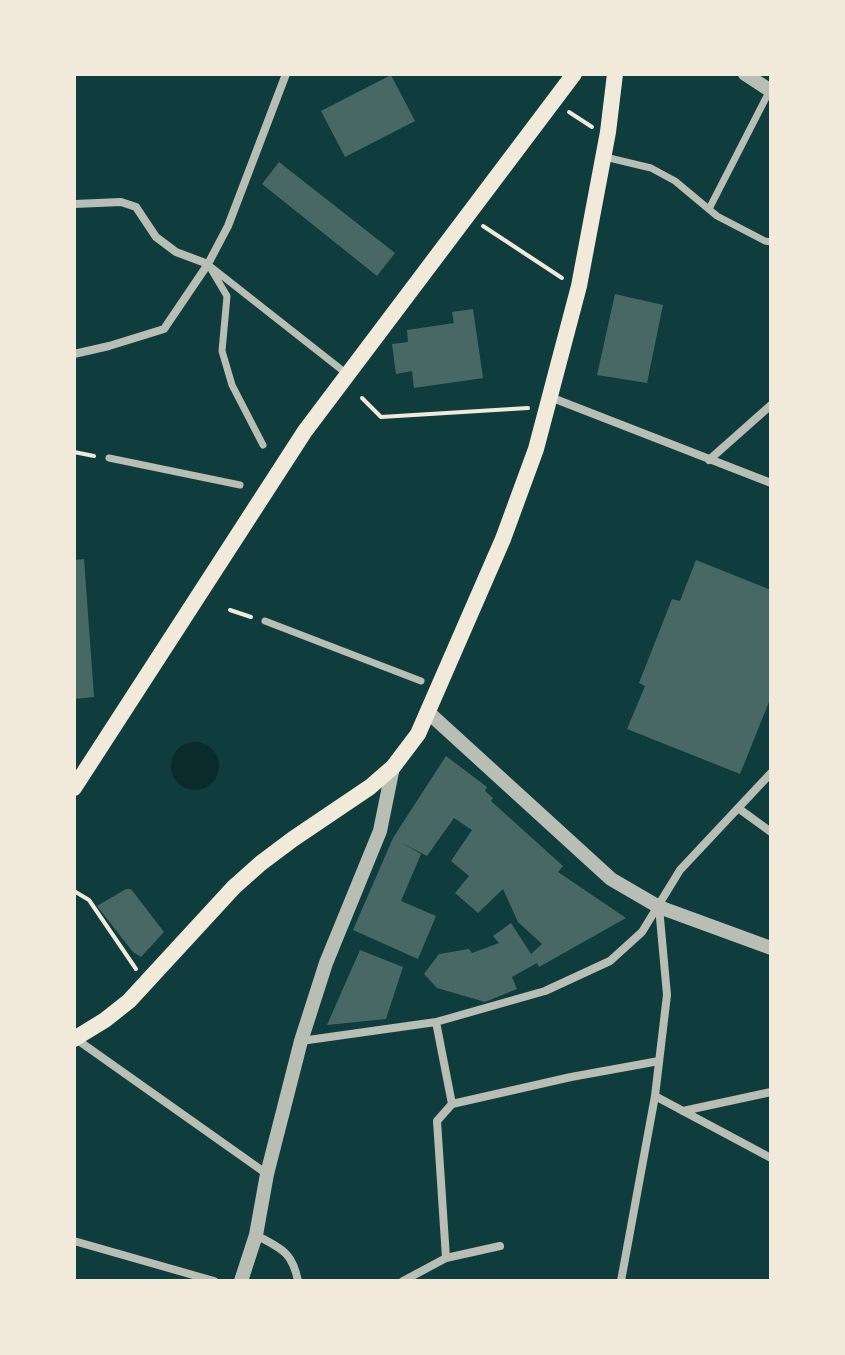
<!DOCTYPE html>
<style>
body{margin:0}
#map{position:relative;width:845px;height:1355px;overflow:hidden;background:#0f3d3e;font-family:"Space Grotesk",sans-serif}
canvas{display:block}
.frame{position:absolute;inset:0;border:76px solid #f1e9da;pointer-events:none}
</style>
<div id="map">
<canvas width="845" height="1355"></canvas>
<div class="frame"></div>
</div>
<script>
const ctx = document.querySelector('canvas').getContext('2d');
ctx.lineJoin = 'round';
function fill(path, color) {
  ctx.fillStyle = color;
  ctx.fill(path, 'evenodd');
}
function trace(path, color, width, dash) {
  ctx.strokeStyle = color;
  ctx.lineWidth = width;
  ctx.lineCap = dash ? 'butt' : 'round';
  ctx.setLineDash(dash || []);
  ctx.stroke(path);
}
fill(new Path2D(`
 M171 766a24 24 0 1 1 48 0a24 24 0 1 1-48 0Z`), '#0a2a2b');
fill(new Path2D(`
 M391,75L415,121L345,157L321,111Z
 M279,162L395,253L377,276L262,184Z
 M615,294L663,305L647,383L597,375Z
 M473,309L483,378L414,388L412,371L396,374L392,344L408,342L407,330L454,323L452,312Z
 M84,559L94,697L74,699V560Z
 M696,560L771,590V697L740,774L627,729L645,686L639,683L672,599L680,601Z
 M446,756L487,787L485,791L493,798L491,801L563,866L558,872L626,918L539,967L537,963L512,977L517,989L485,1002L437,988L424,974L439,954L469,949L472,953L499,943L493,936L511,923L531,954L542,944L518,922L503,889L478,913L455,893L469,876L451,861L472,830L454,818L427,856L402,843L421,854L401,901L436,916L418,959L353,930L393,838Z
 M126,889H131L164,932L141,957L133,952L97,906Z
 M360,950L403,967L386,1019L327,1025Z`), '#486865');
trace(new Path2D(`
 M569,112L592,127
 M483,226L562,278
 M362,398L381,417L528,408
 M74,452L94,456
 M230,610L251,617
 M74,891L89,900L136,969`), '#f1e9da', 4);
trace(new Path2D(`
 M605,157L651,168L675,181L717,216L765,241L771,242
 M709,209L770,90
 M208,264L227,296L222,351L232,385L263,445
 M211,267L347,374
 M109,458L240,485
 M265,621L421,681`), '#b8beb3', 7);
trace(new Path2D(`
 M74,204L121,202L136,207L156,237L176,252L208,264
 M74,354L109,346L164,329L208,264L228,226L286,74
 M550,397L771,483
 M709,460L771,405
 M738,808L771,832
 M436,1022L452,1104L437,1121L446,1258
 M76,1039L267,1174
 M301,1041L436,1022L545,991L610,961L642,932L680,870L771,773
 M655,1096L771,1158
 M452,1104L571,1077L659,1061
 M683,1111L771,1092
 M256,1235C281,1249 292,1251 298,1281
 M74,1241L214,1281
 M403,1281L446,1258L500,1246
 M621,1281L655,1096L667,995L659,907`), '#b8beb3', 8);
trace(new Path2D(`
 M745,74L771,91
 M429,713L611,879L659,907L771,948
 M241,1281L256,1235L267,1174L301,1041L326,963L380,831L393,767`), '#b8beb3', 14);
trace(new Path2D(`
 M74,788L305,431L574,74
 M74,1039L105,1020L129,1001L234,887L261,863L293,839L370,787L393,767L418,734L503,539L536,449L579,286L608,132L615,74`), '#f1e9da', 16);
</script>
